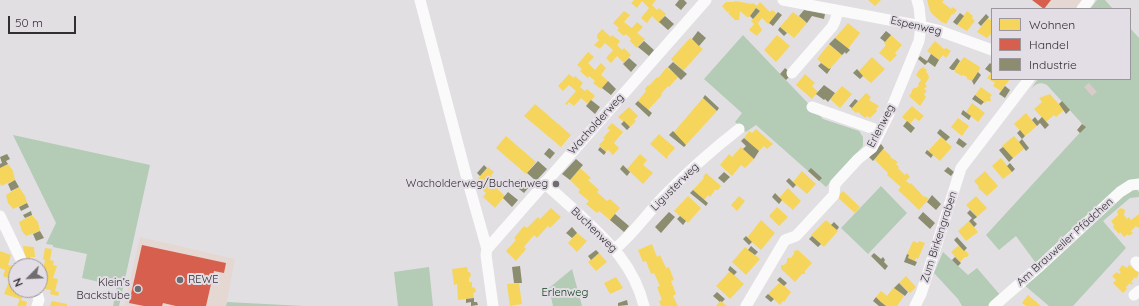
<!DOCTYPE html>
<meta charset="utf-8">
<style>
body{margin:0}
#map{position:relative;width:1139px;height:306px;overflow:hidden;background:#e2dfe3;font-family:Quicksand,sans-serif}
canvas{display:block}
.legend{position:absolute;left:991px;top:8px;width:140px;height:72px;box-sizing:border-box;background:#e3dde5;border:1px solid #9c979d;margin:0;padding:5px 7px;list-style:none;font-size:12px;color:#312f32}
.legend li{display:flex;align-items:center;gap:8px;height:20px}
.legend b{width:20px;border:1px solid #9c979d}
.north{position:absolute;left:8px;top:258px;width:40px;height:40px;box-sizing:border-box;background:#e3dde5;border:1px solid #9c979d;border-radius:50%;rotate:246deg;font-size:11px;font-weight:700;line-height:16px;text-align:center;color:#312f32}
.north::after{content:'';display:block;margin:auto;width:14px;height:18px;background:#6f6d70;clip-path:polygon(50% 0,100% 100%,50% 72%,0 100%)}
.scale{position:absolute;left:8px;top:16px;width:68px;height:18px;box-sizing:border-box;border:2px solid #312f32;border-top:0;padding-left:5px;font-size:12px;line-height:14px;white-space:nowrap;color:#312f32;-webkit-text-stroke:3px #e3dde5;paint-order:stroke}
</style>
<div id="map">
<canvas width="1139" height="306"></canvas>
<ul class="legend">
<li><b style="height:11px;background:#f6d55c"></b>Wohnen</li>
<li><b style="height:11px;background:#d6604d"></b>Handel</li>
<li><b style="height:11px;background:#8c8c6e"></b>Industrie</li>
</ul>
<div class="north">N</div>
<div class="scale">50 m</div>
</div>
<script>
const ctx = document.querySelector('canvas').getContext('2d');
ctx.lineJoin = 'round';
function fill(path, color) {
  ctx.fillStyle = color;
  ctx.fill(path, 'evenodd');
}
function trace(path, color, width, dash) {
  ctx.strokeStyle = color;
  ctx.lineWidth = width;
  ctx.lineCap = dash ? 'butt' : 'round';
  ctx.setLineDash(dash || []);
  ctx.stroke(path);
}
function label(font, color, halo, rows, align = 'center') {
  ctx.font = font + ' Quicksand,sans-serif';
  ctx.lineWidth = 4;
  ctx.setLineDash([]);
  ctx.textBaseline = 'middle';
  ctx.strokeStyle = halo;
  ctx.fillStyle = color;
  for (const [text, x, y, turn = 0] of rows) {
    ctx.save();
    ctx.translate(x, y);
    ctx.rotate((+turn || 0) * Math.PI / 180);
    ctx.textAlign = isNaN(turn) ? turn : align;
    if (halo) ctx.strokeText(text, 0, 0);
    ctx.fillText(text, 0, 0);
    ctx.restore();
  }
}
fill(new Path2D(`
 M1032,0H1084L1076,9H1043Z
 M140,237L235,259L226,306H124Z`), '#e5d7d2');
fill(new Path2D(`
 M1097,0H1105L1113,9H1090Z
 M1130,28L1139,38V182L1038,266L1016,236L999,250L986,235L1085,127L1047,85C1041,82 1036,83 1031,89L1038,79H1130Z
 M743,35L823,119L859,131L863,137V146L826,187L756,125L746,132L735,122L742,113L704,79Z
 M13,135L150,165L119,306H113L117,286L82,278L87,254L53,247V245L46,244L56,223Z
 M881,186L907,213L868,254L841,228Z
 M1127,190H1137L1139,192V197L1130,198L1103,221L1126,248L1073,306H1049L1023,284Z
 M943,252L968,275L977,268L1001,296L990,306H962L958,299L934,273Z
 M429,267L433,306H398L394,272Z
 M572,269L582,306H553L549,288Z
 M227,302L304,306H226Z`), '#b4cbb6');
fill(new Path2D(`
 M634,0H656L652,5L657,10L659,8L666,14L659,23L652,16L647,23L641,18L649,8L642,1L637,8L631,3Z
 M868,0H881L875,6Z
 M927,0H944L942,2L951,9L952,7L957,10L953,15L952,14L946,24L943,22V23L933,15L930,11Z
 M735,1L752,4L753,3L757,6L760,2L770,12L772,10L777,14L768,24L762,18L758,23L762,30L757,36L749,30L754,24L751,21L760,11L756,8L749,17H747L740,11L739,20H735L728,13L730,11L727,12L722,6L726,2H734Z
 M624,11L630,15L624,22L632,28L637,22L643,27L637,33L645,39L637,48L630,41L631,39L626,34L624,36L617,30L619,28L613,23Z
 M967,11L973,16L972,18L975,21L967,31L957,25Z
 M793,12L807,23L794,38L780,27Z
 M988,18L990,20L992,18V33L987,38L977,32Z
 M848,23L860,33L848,49L835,38Z
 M602,29L611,37L612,35L620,41L617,45L622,50L624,48L631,55L624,63L617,56L611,63L606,58L613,50L605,43L600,49L594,45L599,40L597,38V35Z
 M777,35L790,46L776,62L764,50Z
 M891,35L902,45L895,53L897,55L890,62L879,53L886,45L884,43Z
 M690,38L703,49L683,71L671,59Z
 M935,41L944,49L946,48L951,51L946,58L943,55L939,60L927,51Z
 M829,44L842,55L829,70L817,59Z
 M588,52L594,57L588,63L595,70L601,63L606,68L601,75L608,81L601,89L593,83L595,81L589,76L588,78L580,71L582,69L577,65Z
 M872,57L885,69L871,83L858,72Z
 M964,57L980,67V69L972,81L967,79V77L963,75L962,76L955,72L954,69Z
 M667,67L678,77L669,87L668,86L661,94L662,95L648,110L638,101L646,91L645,89L648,85L649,86L657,77L658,78Z
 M923,67L927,70L926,72L928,74L929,78L925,84L927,86L924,89L927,91L924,94L926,97L920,106L909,96L912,92V90L914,88H916L919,85L918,84L921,80L916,75L919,70Z
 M992,72V79H1010L1001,91L993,86L995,83L987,78Z
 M569,74L574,78L575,76L583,83L580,87L585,91L587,89L595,96L588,104L581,98L574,106L569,102L567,105L565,104L576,91L569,85L563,91L558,86Z
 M805,74L815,83L812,86L818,92L812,99L796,85Z
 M842,86L852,94L840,108L830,99Z
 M981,87L992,95L990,97L991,101H987L985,103L975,95Z
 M866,93L871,97L869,100L879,106L876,109L877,111L870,118L867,116L865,118L858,112L856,113L851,109Z
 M1050,94L1064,110L1056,117L1054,115L1046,122L1034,109L1042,102L1039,98Z
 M703,98L717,111L686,145L673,133Z
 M972,103L985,113L978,122L966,112Z
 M535,104L571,135L561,147L524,116Z
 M912,106L924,116L919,121L915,118L910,124L902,117Z
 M629,107L638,116L634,120L636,121L630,127L618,117Z
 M1026,113L1037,126L1025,136L1014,124Z
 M958,118L969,126L962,136L951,127Z
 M612,123L623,132L614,143L619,148L613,155L608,150L606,152L599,145L605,139L603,138L610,130L607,128Z
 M756,129L773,144L767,149L764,146L759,151L744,138L749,131L752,133Z
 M659,134L675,148L667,157L668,158L667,159L650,144Z
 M506,136L536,162L526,174L496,148Z
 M1014,136L1025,148L1013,158L1002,146Z
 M941,137L952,147L940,161L928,151Z
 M741,147L754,159L745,168L741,165L732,176L720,165L729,154L732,157Z
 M883,149L891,156L890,157L898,162L896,164L899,167L898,168L905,175L907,173L910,177L906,181L910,184L911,183L924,197L925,196L929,199L919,210L898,190L901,187L887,175L888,173L874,159Z
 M640,154L647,160L643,165L653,173L643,184L627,169Z
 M1001,158L1012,172L1003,179L992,166Z
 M8,164L13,171L15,180L1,186L0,183V168Z
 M488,167L494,172L491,176L497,181L493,185L505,196L495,208L483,197L486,193L480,188L484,184L478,179Z
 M580,168L591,178L588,180L599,190L597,192L607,201L610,199L620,208L610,220L599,211L597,213L586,204L589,201L578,192L580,190L570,180Z
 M802,171L816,184L807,194L793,182Z
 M985,171L998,186L987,196L978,188L979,187L974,181Z
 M706,173L721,186L718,190H715L710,197L708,195L704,200L693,190L704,178L703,177Z
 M19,187L25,196L27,203L13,209L8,203L6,195Z
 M788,188L801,201L793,210L779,198Z
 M843,191L860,207L855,213L837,197Z
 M688,196L701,208L688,223L674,211Z
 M739,196L745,201L737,211L731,205Z
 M976,196L987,208L977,217L966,205Z
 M777,207L788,217L779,226L769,216Z
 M551,208L561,217L550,228L548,226L537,238L534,235L524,247L526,249L516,261L506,251L516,240L514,238L524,226L527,228L538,217L540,219Z
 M1121,208L1125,210L1124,215L1127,219L1129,217L1131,220L1139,214V227L1138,228L1136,226L1131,231L1133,233L1129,236L1128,234L1124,237L1120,232L1119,234L1113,227L1114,225L1111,221L1118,215L1117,211Z
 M32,215L38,222L40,231L26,236L22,231L19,222Z
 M761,220L775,233L761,250L747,238Z
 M826,220L838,231L824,247L811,235Z
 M969,221L978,232L966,241L958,231Z
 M577,233L587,241L577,252L568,243Z
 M913,241L918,243L919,241L925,243L918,259L916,258L915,261L908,258L909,255L907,254Z
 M652,244L657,257L660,255L666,268L669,267L674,280L671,281L676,294L673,296L678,306H661L659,301L662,300L657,287L660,286L654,273L651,274L646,261L643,262L638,250Z
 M959,245L969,254L967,257H965L960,262L951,252Z
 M23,246L34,247L35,257H30L33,266H29L25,256Z
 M745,247L760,259L746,275L732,262Z
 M45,248L52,249L50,260L54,261L53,265L57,266L53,278L58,279L55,291L59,292L58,296L50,294L51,290L44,289L45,283L40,282L41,269L43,270L45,260L43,259Z
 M798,250L812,263L805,271V274H802L795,282L781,269V265H784L787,262V259L788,258H791L794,254V251Z
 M0,251L11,255L8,265L15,267L10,279L3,276L5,270L0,268Z
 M599,253L607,262L596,271L588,262Z
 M1122,265L1127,268L1129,265L1139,273L1136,279L1135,277L1131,282L1133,283L1132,285L1130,283L1126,287L1127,289L1123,293L1113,283L1116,280L1112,276L1117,272L1119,274L1121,272L1119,270Z
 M467,267L468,272H470L471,276L469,278V282H472V287L475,288L476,292L473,293L474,298L458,300L457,284L454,285L452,269Z
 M730,271L744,284L730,299L716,286Z
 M906,276L916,287L910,293L899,283Z
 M616,277L623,288L610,294L604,283Z
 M10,279L16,281V290H25L21,300L27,302L26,306H17L20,299L4,294Z
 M780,282L791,292L784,302L783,301L780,305L768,294Z
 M519,283L522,304L510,306L507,284Z
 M894,287L904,296L897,306H886L876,297L881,291L887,296Z
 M1028,295L1041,306H1026L1022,303Z
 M52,301L67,304V306H50Z
 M720,301L722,302L727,306H716Z`), '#f6d55c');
fill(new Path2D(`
 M1032,0H1051L1044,9Z
 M142,245L226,263L224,273L214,271L206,306H176L163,303L162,306H144L129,303Z`), '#d6604d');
fill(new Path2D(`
 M679,0H684L687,3L681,10L675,5Z
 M756,8L760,11L753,19L750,16Z
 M804,10L825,14L824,19L812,16L807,23L799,16Z
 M778,12L782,15L773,26L769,23Z
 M960,13L964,16L957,25L953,22Z
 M986,14L989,17L981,26L978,23Z
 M665,16L674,24L668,30L659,22Z
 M780,27L787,33L784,36L778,30Z
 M698,31L706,38L699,46L692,39Z
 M886,31L891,35L885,42L880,38Z
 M835,38L850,50L846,54L845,52L842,55L829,44Z
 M644,41L654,50L649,56L638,47Z
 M931,54L939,60L935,67L928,62L925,65L918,59L920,56L927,61Z
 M629,58L637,65L631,72L623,64Z
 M957,58L960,61L954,70H952L949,68Z
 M673,62L687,74L681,80L668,67Z
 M821,63L829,69L831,68L827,74L818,66Z
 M990,63L992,65V72L991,73L985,69Z
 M785,68L792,74L786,80L780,74Z
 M857,69L863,76L860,79L853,73Z
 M978,72L981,75L974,85L972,81Z
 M608,81L616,89L611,95L602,88Z
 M824,85L835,93L828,102L825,99L824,100L816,94Z
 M1005,86L1010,90L1005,98L999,94Z
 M705,95L719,108L717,111L703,98Z
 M975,95L984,102L981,105L972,99Z
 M855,99L858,101L852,108L849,106Z
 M591,100L600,107L595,114L586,106Z
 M638,101L652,113L649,117L635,104Z
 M1062,101L1070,110L1066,114L1059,104Z
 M963,110L971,116L969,120L961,114Z
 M1035,117L1038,121L1042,117L1049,125L1045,129L1040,123L1037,126L1032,120Z
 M624,121L630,127L627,130L621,124Z
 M907,121L915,128L911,133L903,126Z
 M1082,124L1086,127L1080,133L1077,130Z
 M940,129L950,137L946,141L937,133Z
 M1020,130L1025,136L1022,139L1017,133Z
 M673,131L686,145L684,147L669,135Z
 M744,138L759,151L754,159L743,149L746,146L741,141Z
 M959,138L967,144L963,148L956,143Z
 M1022,139L1029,148L1026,151L1019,142Z
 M881,144L884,148L873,161L869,157Z
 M600,147L606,152L604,155L598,150Z
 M1003,147L1013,158L1009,162L999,150Z
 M549,148L555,153L550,159L544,154Z
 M927,150L933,155L931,158L925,153Z
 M7,154L10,159L6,161L8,164L0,168V164L2,163L0,157Z
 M576,159L583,165L570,180L562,174Z
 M538,161L547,169L536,181L527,173Z
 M1010,163L1015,169L1012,172L1007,166Z
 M484,165L487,168L480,176L477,173Z
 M623,165L630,172L627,176L620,169Z
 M948,167L954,172L951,176L944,171Z
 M811,168L822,178L819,181L808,171Z
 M724,172L730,177L724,183L718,178Z
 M789,178L796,185L793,188L786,181Z
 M520,179L529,187L524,193L514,185Z
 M15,180L19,187L11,191L8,184Z
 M693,190L708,203L706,206L690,193Z
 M508,192L518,200L512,207L503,198Z
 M775,193L782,200L779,204L772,197Z
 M932,195L941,204L936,210L927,202Z
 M27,203L29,207L21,211L19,207Z
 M970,210L977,217L973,220L977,224L974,227L969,221L972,218L967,213Z
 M31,211L32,215L25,218L23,215Z
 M669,212L675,217L661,233L655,227Z
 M923,212L935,223L930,229L918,218Z
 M615,214L629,226L624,232L610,220Z
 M680,216L686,221L683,225L677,219Z
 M834,222L839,227L837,230L831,225Z
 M572,227L577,233L572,238L566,233Z
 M40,231L44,238L36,241L33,234Z
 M746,236L752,242L749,245L743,239Z
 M812,236L821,244L818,247L809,239Z
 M957,237L967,248L964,251L954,240Z
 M751,246L758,252L755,255L748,250Z
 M596,250L599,253L591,260L588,256Z
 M874,253L881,259L883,257L885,260L884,262L888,266L885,270L871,256Z
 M907,254L909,255L908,258L917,262L915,266L904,262Z
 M955,257L961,263L958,266L952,260Z
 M520,266L522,283H514L512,267Z
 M730,266L737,272L734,275L728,270Z
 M780,277L787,283L784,286L777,280Z
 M899,283L908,292L905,296L894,288Z
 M717,292L725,299L722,302L720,301V302L713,296Z
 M768,294L774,299L771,302L765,297Z
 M876,297L881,302L886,306H879L873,301Z
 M474,298V302H477L478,305L471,306V302L466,303V299Z
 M627,300L628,305L618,306V303Z`), '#8c8c6e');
fill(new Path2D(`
 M1089,83L1097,92L1092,96L1084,87Z`), '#d9cbca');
trace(new Path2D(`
 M420,0L466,175L487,249L486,255L493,306
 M783,0L921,26L937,30L992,50
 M1082,9L1089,0
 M792,73L832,27L835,21L838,11
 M812,107L880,131
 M544,183C557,194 569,205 581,216C610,243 634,266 644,306
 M0,216L24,266
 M487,249L706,0
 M615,249C633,234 647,214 663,197C687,172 712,150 739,129
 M1136,262L1139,266
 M36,290L39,300L37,306
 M1134,295L1139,291
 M746,306L785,240L796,236L834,195L835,184L858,159L872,148L889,114L919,41L921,26L919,7L917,0
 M915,306L921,294L961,168L1029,79
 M994,306L1040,266L1120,192L1131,185L1139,184`), '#fbfafb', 11);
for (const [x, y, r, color] of [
 [556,184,4,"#6f6d70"],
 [180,280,4,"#6f6d70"],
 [138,289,4,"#6f6d70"]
]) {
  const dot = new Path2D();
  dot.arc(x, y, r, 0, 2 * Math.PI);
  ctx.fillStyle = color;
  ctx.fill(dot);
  trace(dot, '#e3dde5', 1.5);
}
label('11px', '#312f32', '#e3dde5', [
 ["Espenweg",916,26,13],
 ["Wacholderweg",596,124,-48],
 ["Erlenweg",881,126,-63],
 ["Ligusterweg",675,187,-45],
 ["Buchenweg",594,230,44],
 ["Zum Birkengraben",939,237,-72],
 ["Am Brauweiler Pfädchen",1065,242,-42]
]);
label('11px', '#312f32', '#e3dde5', [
 ["Wacholderweg/Buchenweg",548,184],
 ["REWE",188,280,"left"],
 ["Klein’s",130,283],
 ["Backstube",130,296]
], 'right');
label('11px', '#083c13', '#e3dde5', [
 ["Erlenweg",565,293]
]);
</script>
